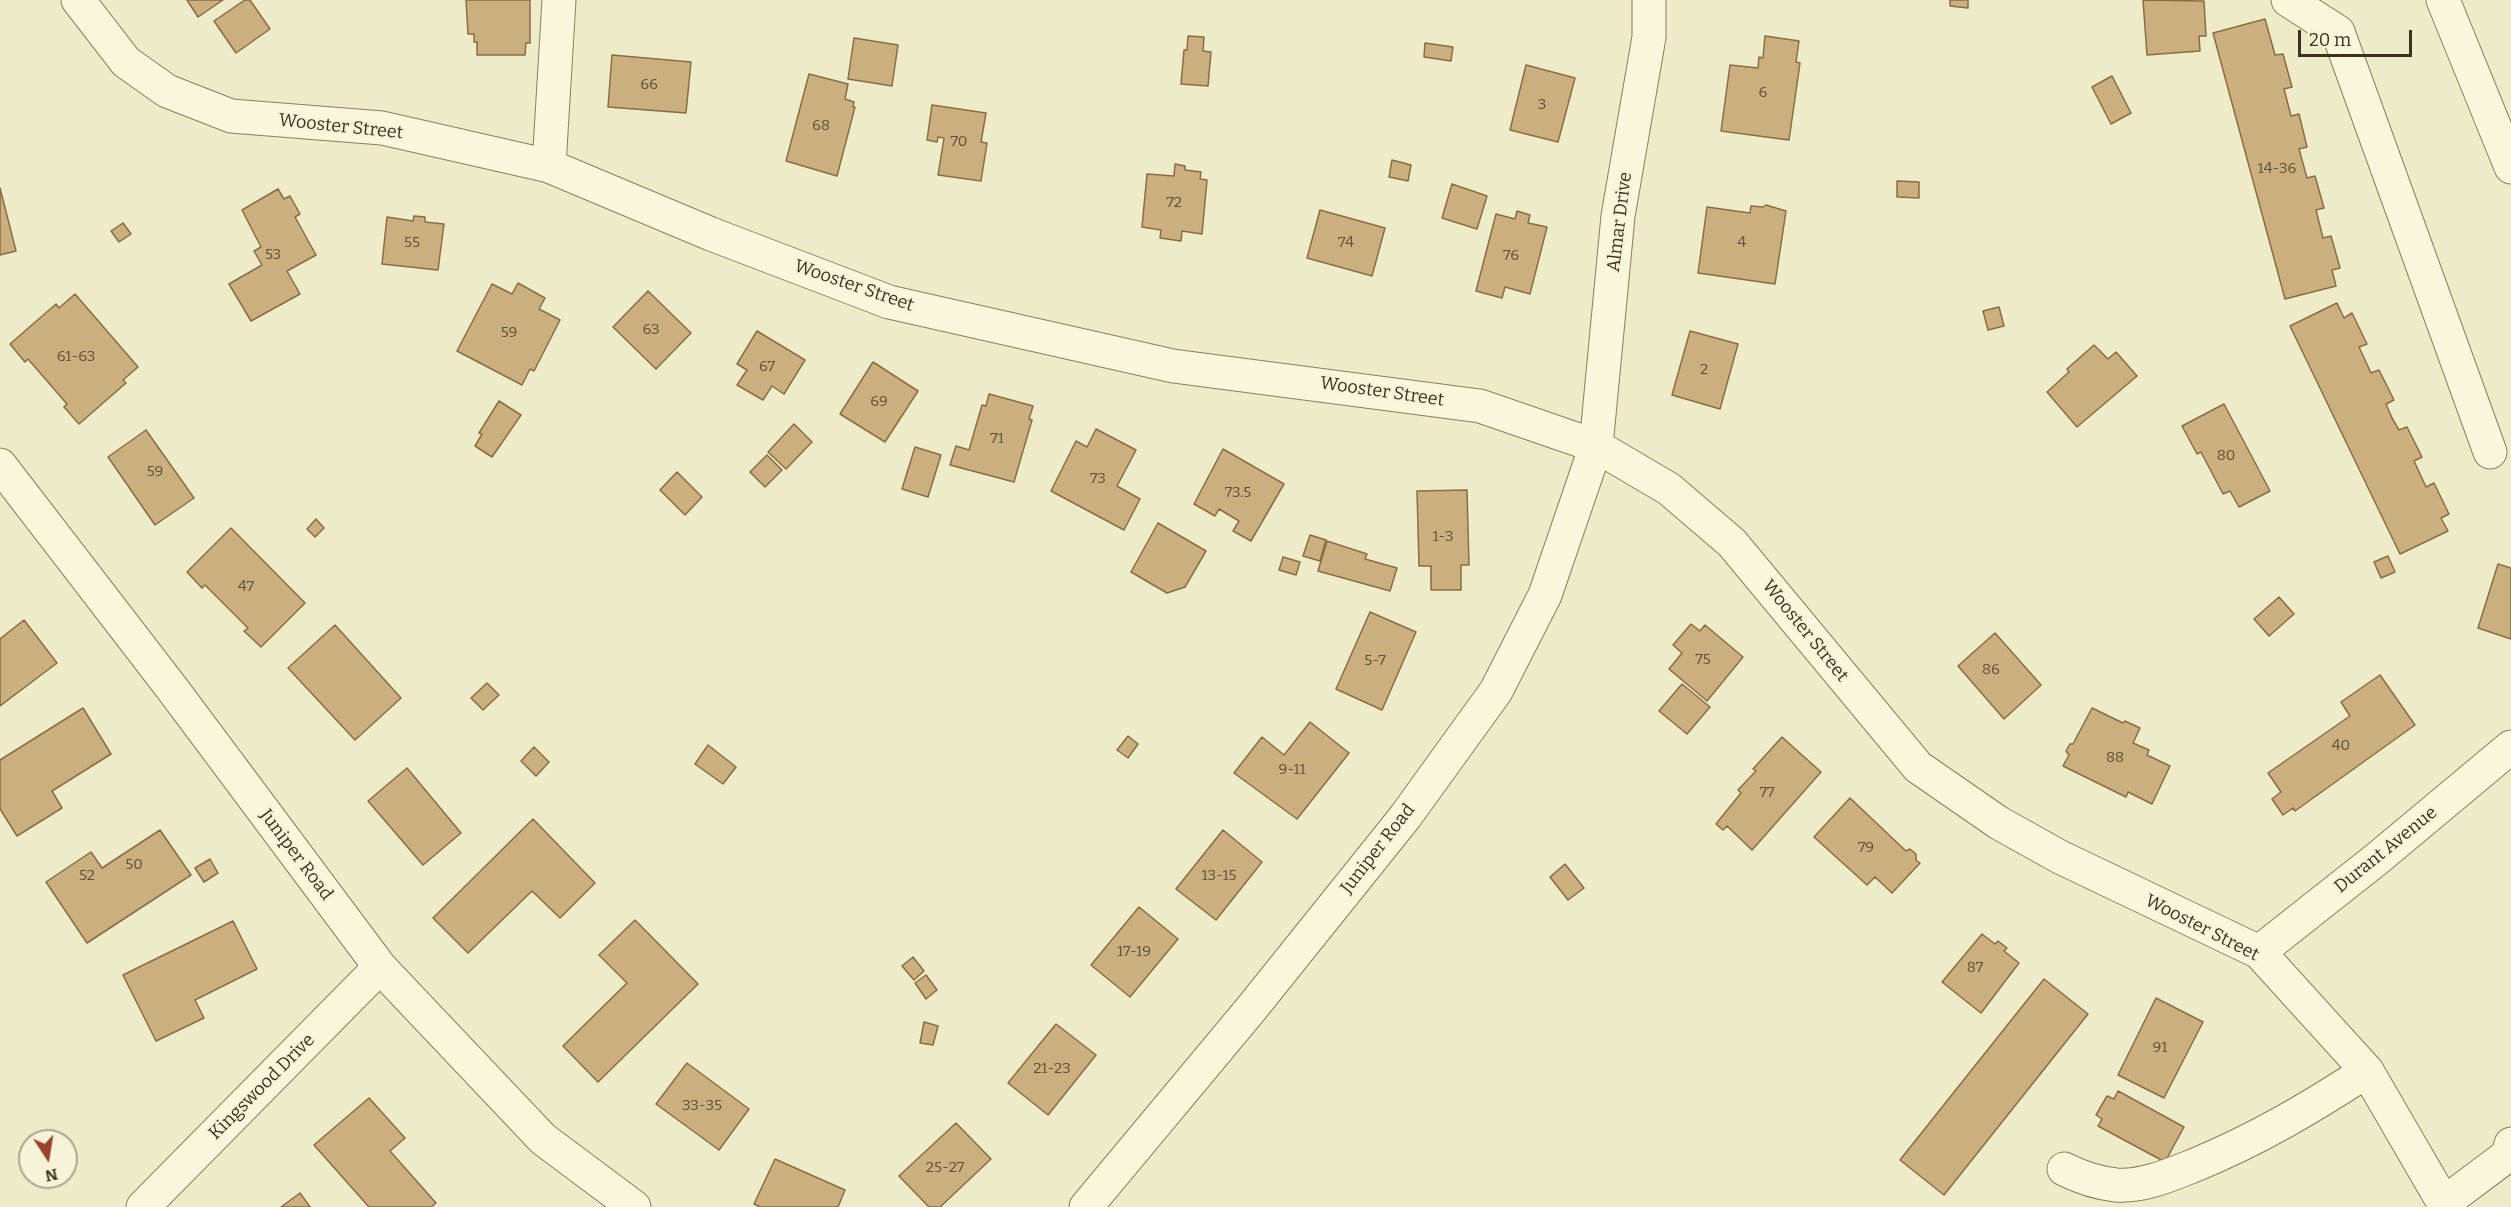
<!DOCTYPE html>
<style>
body{margin:0}
#map{position:relative;width:2511px;height:1207px;overflow:hidden;background:#eeebc8;font-family:Bitter,serif}
canvas{display:block}
.north{position:absolute;left:18px;top:1129px;width:60px;height:60px;box-sizing:border-box;background:#f6f3d8;border:2px solid #aba68e;border-radius:50%;rotate:168deg;font-size:16px;font-weight:700;line-height:24px;text-align:center;color:#3b3320}
.north::after{content:'';display:block;margin:auto;width:21px;height:27px;background:#99432d;clip-path:polygon(50% 0,100% 100%,50% 72%,0 100%)}
.scale{position:absolute;left:2298px;top:30px;width:114px;height:27px;box-sizing:border-box;border:3px solid #3b3320;border-top:0;padding-left:8px;font-size:18px;line-height:21px;white-space:nowrap;color:#3b3320;-webkit-text-stroke:4px #f6f3d8;paint-order:stroke}
</style>
<div id="map">
<canvas width="2511" height="1207"></canvas>
<div class="north">N</div>
<div class="scale">20 m</div>
</div>
<script>
const ctx = document.querySelector('canvas').getContext('2d');
ctx.lineJoin = 'round';
function fill(path, color) {
  ctx.fillStyle = color;
  ctx.fill(path, 'evenodd');
}
function trace(path, color, width, dash) {
  ctx.strokeStyle = color;
  ctx.lineWidth = width;
  ctx.lineCap = dash ? 'butt' : 'round';
  ctx.setLineDash(dash || []);
  ctx.stroke(path);
}
function label(font, color, halo, rows, align = 'center') {
  ctx.font = font + ' Bitter,serif';
  ctx.lineWidth = 4.5;
  ctx.setLineDash([]);
  ctx.textBaseline = 'middle';
  ctx.strokeStyle = halo;
  ctx.fillStyle = color;
  for (const [text, x, y, turn = 0] of rows) {
    ctx.save();
    ctx.translate(x, y);
    ctx.rotate((+turn || 0) * Math.PI / 180);
    ctx.textAlign = isNaN(turn) ? turn : align;
    if (halo) ctx.strokeText(text, 0, 0);
    ctx.fillText(text, 0, 0);
    ctx.restore();
  }
}
const building = new Path2D(`
 M187,0H223L198,17Z
 M245,0H250L270,29L236,53L214,21Z
 M466,0H530V43H526L525,55H477V42H474V34H468Z
 M1950,0H1968V8L1950,6Z
 M2143,0L2204,1L2206,36H2199L2200,51L2147,55Z
 M2265,19L2275,55L2283,54L2292,87L2284,89L2291,116L2299,114L2307,147L2299,149L2307,178L2315,176L2324,208L2316,210L2323,238L2331,236L2340,268L2332,270L2336,286L2285,299L2213,33Z
 M1188,36L1204,37L1203,51L1211,52L1208,86L1181,84L1184,50H1187Z
 M1765,36L1799,41L1796,62L1800,63L1789,140L1721,131L1730,65L1758,68L1759,57L1763,58Z
 M854,38L898,45L892,86L848,79Z
 M1425,43L1453,47L1451,61L1424,57Z
 M612,55L691,62L686,113L608,107Z
 M1526,65L1575,78L1558,142L1510,130Z
 M809,74L848,84L845,99L854,102L853,107H855L837,176L786,161Z
 M2112,76L2131,113L2111,124L2092,87Z
 M932,105L986,113L981,142L987,143L981,181L938,175L944,138L938,137L937,142L927,140Z
 M1392,160L1411,165L1408,181L1389,177Z
 M1175,164L1185,166V170L1201,172L1200,179L1207,180L1202,234L1182,231L1181,241L1160,238L1161,230L1142,227L1147,174L1174,176Z
 M1897,181L1919,182V198L1897,197Z
 M1452,184L1487,196L1477,229L1442,218Z
 M0,188L16,251L0,255Z
 M278,189L284,199L290,196L300,214L295,217L316,255L287,271L300,294L251,321L229,284L262,265L254,251L261,247L242,210Z
 M1766,205L1786,211L1775,284L1698,273L1707,207L1750,213L1751,206L1763,207Z
 M1320,210L1385,228L1372,276L1307,258Z
 M1517,211L1530,215L1528,223L1547,227L1530,294L1505,287L1502,298L1476,291L1496,214L1515,219Z
 M414,216L425,217V222L444,224L438,270L382,264L387,217L413,221Z
 M123,223L131,234L119,242L111,231Z
 M518,283L545,298L539,309L560,320L534,371L530,369L522,385L457,351L492,284L512,294Z
 M648,291L691,333L656,369L613,327Z
 M75,294L138,367L123,380L126,383L79,424L64,407L67,404L28,359L25,362L10,344L56,304L59,308Z
 M2337,303L2344,318L2352,313L2367,344L2359,347L2371,373L2379,370L2394,400L2386,404L2392,418L2399,430L2407,427L2422,457L2414,461L2426,487L2434,483L2449,514L2441,518L2448,531L2400,554L2290,326Z
 M1999,307L2004,326L1988,330L1983,311Z
 M757,331L805,360L784,394L772,386L763,400L737,385L747,370L737,364Z
 M1690,331L1738,344L1720,409L1672,395Z
 M2094,345L2108,359L2116,352L2137,376L2077,427L2047,392L2069,372L2067,369L2068,368Z
 M873,362L918,391L885,442L840,414Z
 M989,394L1033,406L1029,419L1032,420L1014,482L950,465L956,446L969,450L982,405L986,406Z
 M499,401L521,415L492,457L475,446L482,434L479,433Z
 M2224,404L2270,491L2239,507L2230,491L2223,494L2201,452L2197,454L2182,426Z
 M794,424L812,442L786,469L768,452Z
 M1096,429L1136,450L1117,486L1140,499L1124,530L1051,491L1076,441L1087,447Z
 M146,430L194,498L155,525L108,457Z
 M915,447L941,455L928,497L902,489Z
 M1223,449L1284,484L1251,541L1233,531L1239,521L1219,509L1215,516L1194,504Z
 M767,455L782,470L765,487L750,472Z
 M677,472L702,497L685,515L660,490Z
 M1467,490L1469,565H1461V590H1431V566H1419L1417,491Z
 M316,519L324,528L315,537L307,529Z
 M1158,523L1206,551L1185,587L1167,593L1131,572Z
 M231,528L305,603L261,647L244,631L248,628L205,585L202,588L187,572Z
 M1310,535L1326,540L1320,561L1303,556Z
 M1327,541L1367,554L1365,559L1397,568L1390,591L1318,571Z
 M2388,556L2395,572L2381,578L2374,562Z
 M1283,557L1300,562L1296,575L1279,570Z
 M2498,564L2511,568V639L2478,628Z
 M2279,597L2294,614L2269,636L2254,619Z
 M1370,612L1416,632L1382,710L1336,689Z
 M24,620L57,663L0,706V639Z
 M1691,624L1700,631L1705,625L1743,657L1707,701L1669,669L1682,653L1673,645Z
 M335,625L401,698L355,740L288,668Z
 M1995,633L2041,685L2004,719L1958,666Z
 M2380,675L2415,725L2295,811L2293,808L2283,815L2272,799L2281,792L2268,773L2350,716L2341,702Z
 M487,683L499,695L483,710L471,698Z
 M1682,684L1710,707L1687,734L1659,711Z
 M83,708L111,754L52,791L62,808L17,836L0,809V760Z
 M2092,708L2123,723L2125,721L2140,728L2133,743L2149,750L2147,755L2170,766L2152,804L2128,792L2126,797L2063,766L2069,755L2066,751L2070,744H2073Z
 M1310,722L1349,753L1297,819L1234,773L1262,737L1284,755Z
 M1128,736L1138,744L1128,758L1117,750Z
 M1782,737L1821,772L1752,850L1727,826L1723,830L1716,824L1741,793L1738,790L1756,771L1753,769Z
 M708,745L736,767L723,784L695,764Z
 M534,747L549,762L536,776L521,761Z
 M407,768L461,833L423,865L368,801Z
 M1850,798L1906,851L1910,849L1916,854V860L1920,863L1892,893L1875,877L1867,885L1814,837Z
 M533,819L595,883L560,918L532,891L468,953L433,918Z
 M160,830L191,875L87,943L46,882L91,852L102,868Z
 M1223,830L1262,862L1216,920L1176,889Z
 M210,859L218,873L204,882L195,868Z
 M1565,864L1584,888L1568,900L1550,877Z
 M1139,907L1178,939L1130,997L1091,965Z
 M635,920L698,984L598,1082L563,1046L627,983L599,955Z
 M233,921L257,969L195,1000L204,1018L156,1041L123,975Z
 M1982,934L1995,944L1998,941L2007,948L2004,951L2019,963L1981,1013L1942,982Z
 M913,957L924,971L914,980L902,966Z
 M926,975L937,990L926,999L915,983Z
 M2044,979L2088,1014L1944,1195L1900,1160Z
 M2156,998L2203,1022L2164,1098L2118,1075Z
 M924,1022L938,1026L933,1045L920,1043Z
 M1056,1024L1096,1055L1048,1115L1008,1083Z
 M687,1063L749,1109L719,1150L656,1104Z
 M2118,1091L2184,1127L2165,1162L2098,1126L2102,1119L2096,1115L2107,1096L2114,1099Z
 M369,1098L405,1138L390,1151L436,1203L431,1207H369L314,1145Z
 M956,1123L991,1159L940,1207H929L899,1176Z
 M775,1159L845,1190L838,1207H760L754,1204Z
 M300,1193L310,1207H281Z`);
fill(building, '#ccaf7f');
trace(building, '#8a6d43', 1.5);
const minor = new Path2D(`
 M78,0L126,62L167,91L231,116L382,128L549,166L711,234L889,302L1173,366L1480,406L1596,446L1669,489L1732,543L1918,767L1999,823L2060,857L2259,952L2367,1071L2446,1207
 M2288,0L2338,32L2490,452
 M2443,0L2511,167
 M549,166L559,0
 M0,465L174,691L380,967L543,1139L634,1207
 M2259,952L2378,858L2511,747
 M2064,1169C2080,1177 2097,1183 2116,1185C2143,1187 2170,1175 2195,1165C2258,1139 2310,1108 2367,1071
 M2444,1203L2508,1155L2511,1144
 M143,1207L380,967
 M1086,1207L1251,1009L1405,817L1496,691L1545,595L1596,446L1618,216L1649,37V0`);
trace(minor, '#8b7f5d', 35);
trace(minor, '#f9f6dc', 33);
label('15px', '#5f5238', null, [
 ["66",649,85],
 ["6",1763,93],
 ["3",1542,105],
 ["68",821,126],
 ["70",959,142],
 ["14-36",2277,169],
 ["72",1174,203],
 ["55",412,243],
 ["74",1346,243],
 ["4",1742,243],
 ["53",273,255],
 ["76",1511,256],
 ["63",651,330],
 ["59",509,333],
 ["61-63",76,357],
 ["67",767,367],
 ["2",1704,370],
 ["69",879,402],
 ["71",997,439],
 ["80",2226,456],
 ["59",155,472],
 ["73",1098,479],
 ["73.5",1238,493],
 ["1-3",1443,537],
 ["47",246,587],
 ["75",1703,660],
 ["5-7",1375,661],
 ["86",1991,670],
 ["40",2341,746],
 ["88",2115,758],
 ["9-11",1292,770],
 ["77",1767,793],
 ["79",1866,848],
 ["50",134,865],
 ["52",87,876],
 ["13-15",1219,876],
 ["17-19",1134,952],
 ["87",1975,968],
 ["91",2160,1048],
 ["21-23",1052,1069],
 ["33-35",702,1106],
 ["25-27",945,1168]
]);
label('18px', '#3b3320', '#f6f3d8', [
 ["Wooster Street",341,127,6],
 ["Almar Drive",1620,222,-83],
 ["Wooster Street",854,286,19],
 ["Wooster Street",1382,392,8],
 ["Wooster Street",1805,631,51],
 ["Juniper Road",1378,849,-52],
 ["Durant Avenue",2386,850,-39],
 ["Juniper Road",296,855,53],
 ["Wooster Street",2202,928,27],
 ["Kingswood Drive",262,1087,-45]
]);
</script>
